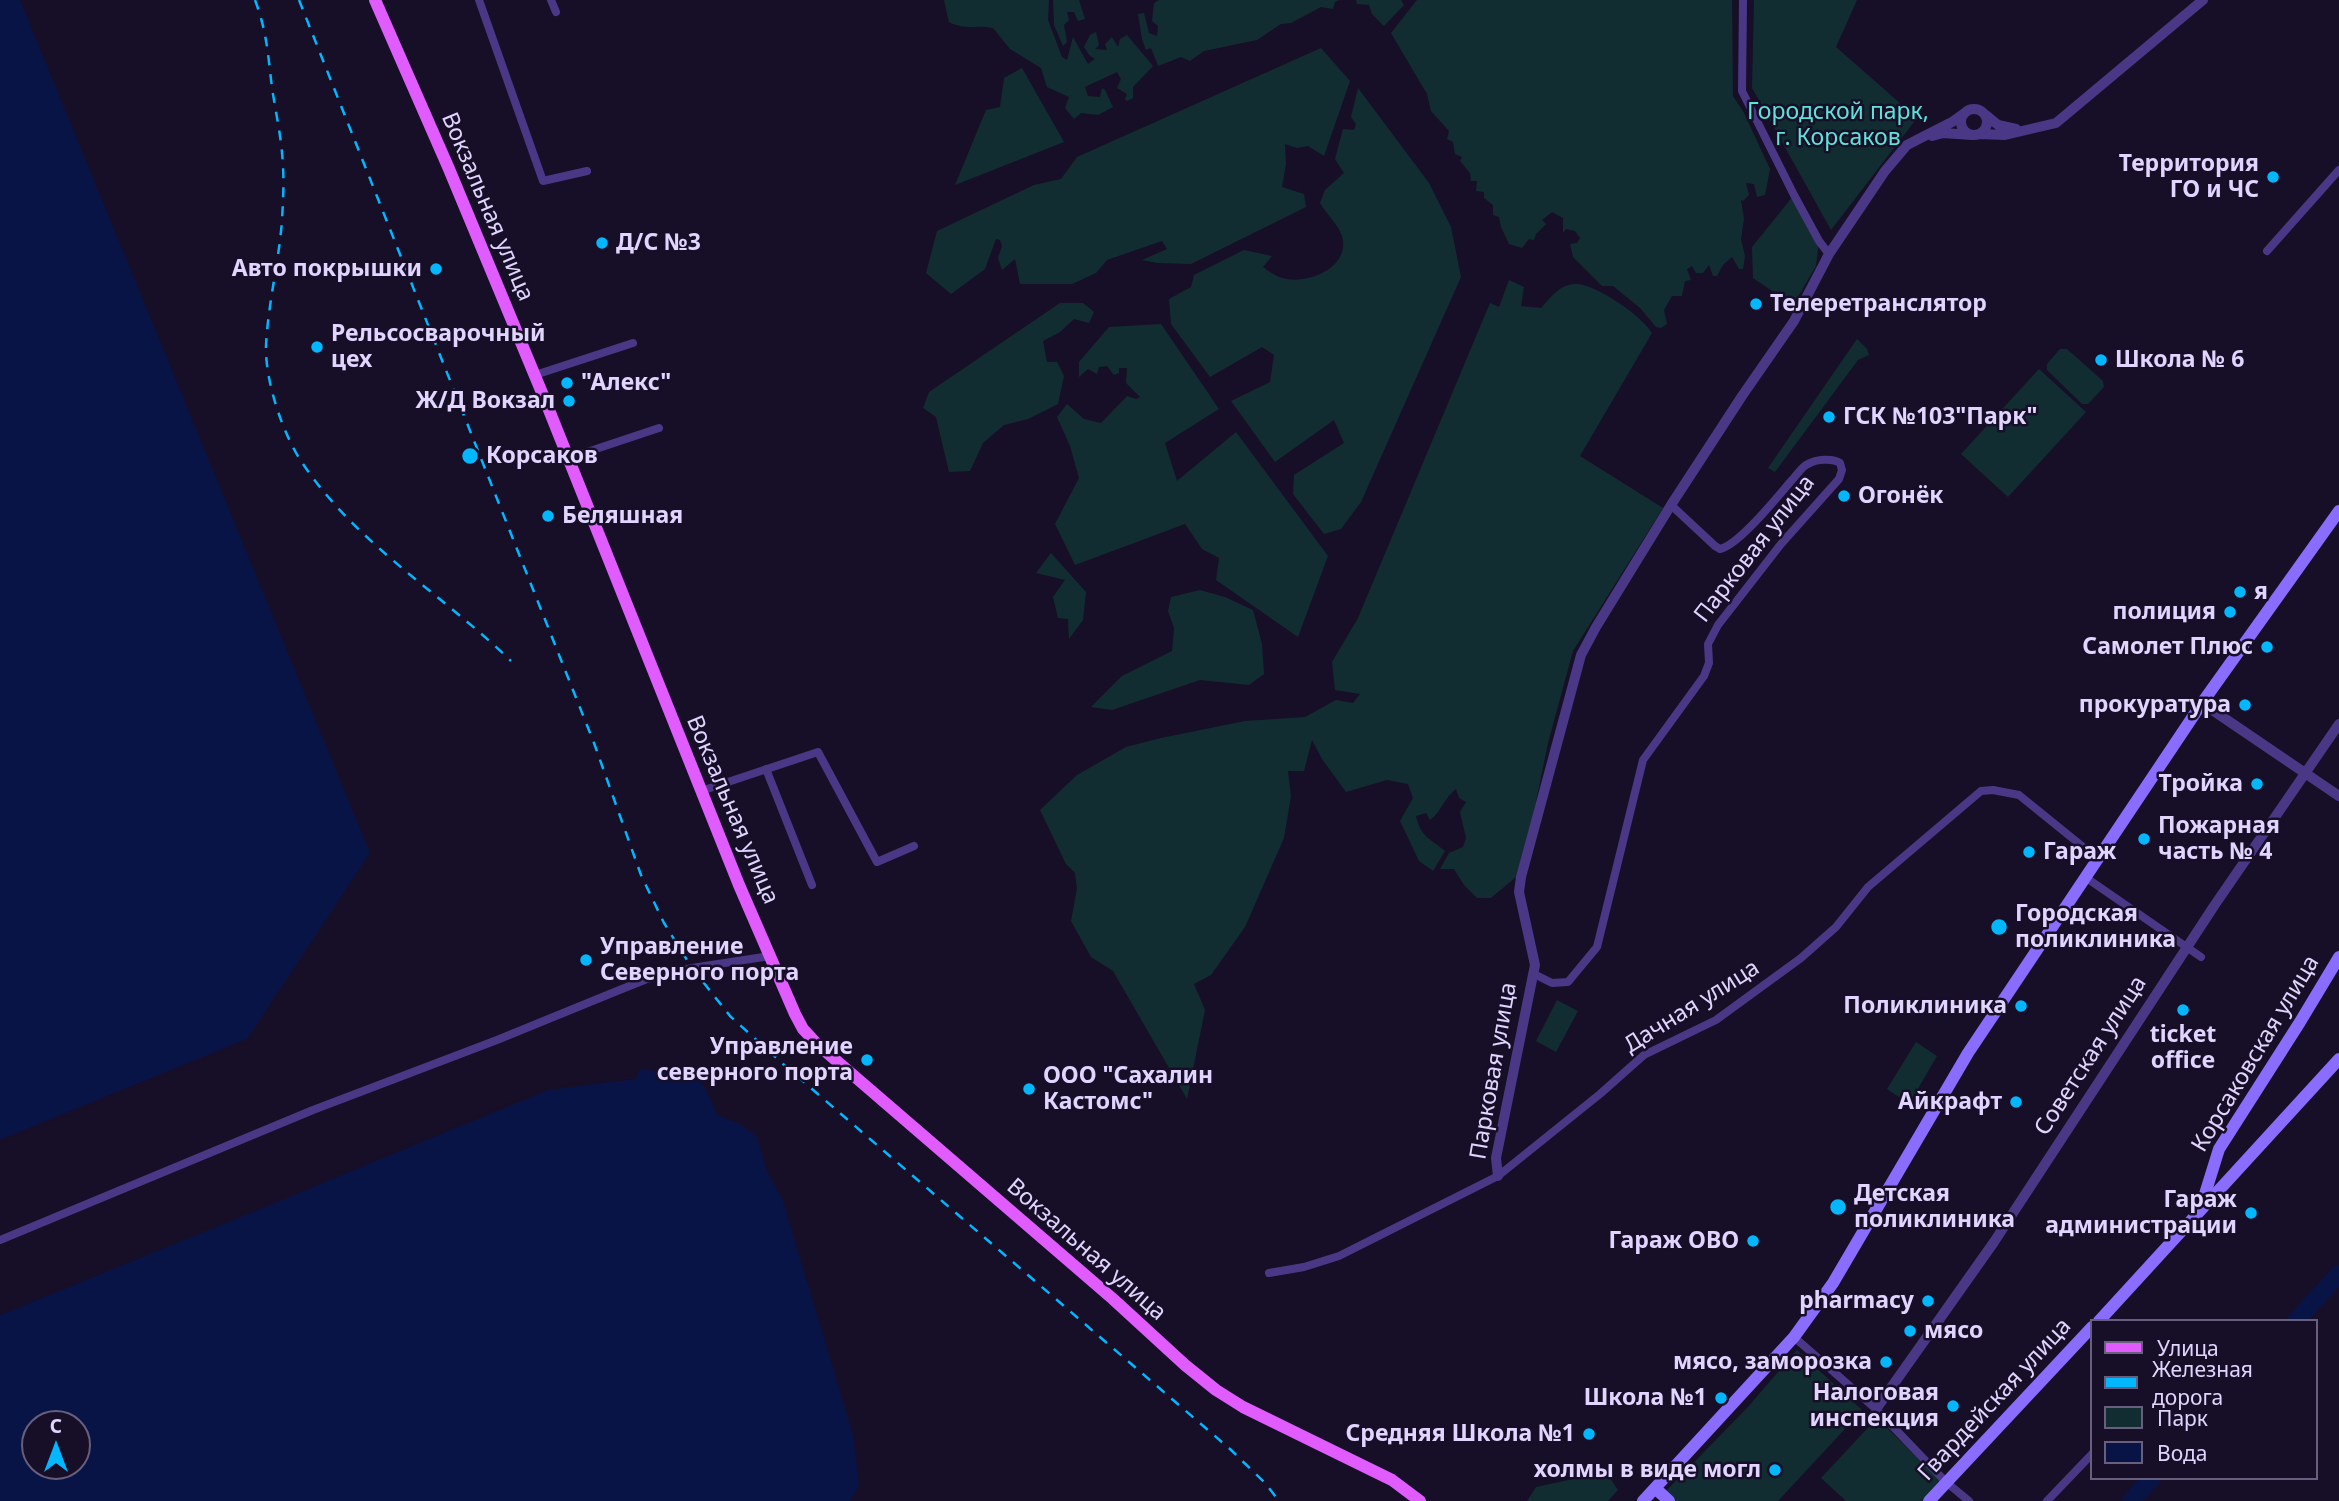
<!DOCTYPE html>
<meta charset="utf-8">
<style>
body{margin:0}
#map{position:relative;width:2339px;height:1501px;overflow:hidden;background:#170f27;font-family:"Noto Sans",sans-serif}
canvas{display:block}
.legend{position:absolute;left:2090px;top:1319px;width:228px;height:161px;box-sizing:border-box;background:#170f27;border:2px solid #685e7d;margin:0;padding:9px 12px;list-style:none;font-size:21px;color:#e1d5ff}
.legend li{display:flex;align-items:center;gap:14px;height:35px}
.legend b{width:35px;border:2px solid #685e7d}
.north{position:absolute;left:21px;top:1410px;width:70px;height:70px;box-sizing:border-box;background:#170f27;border:2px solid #685e7d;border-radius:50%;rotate:0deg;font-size:19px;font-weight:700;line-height:28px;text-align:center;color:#e1d5ff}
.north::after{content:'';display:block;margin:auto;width:24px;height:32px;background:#01b7ff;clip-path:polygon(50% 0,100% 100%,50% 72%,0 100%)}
</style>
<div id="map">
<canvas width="2339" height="1501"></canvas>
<ul class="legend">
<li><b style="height:9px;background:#e05cff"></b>Улица</li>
<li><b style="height:9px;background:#01b7ff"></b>Железная дорога</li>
<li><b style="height:19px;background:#122d31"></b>Парк</li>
<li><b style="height:19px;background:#091446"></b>Вода</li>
</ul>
<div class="north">С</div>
</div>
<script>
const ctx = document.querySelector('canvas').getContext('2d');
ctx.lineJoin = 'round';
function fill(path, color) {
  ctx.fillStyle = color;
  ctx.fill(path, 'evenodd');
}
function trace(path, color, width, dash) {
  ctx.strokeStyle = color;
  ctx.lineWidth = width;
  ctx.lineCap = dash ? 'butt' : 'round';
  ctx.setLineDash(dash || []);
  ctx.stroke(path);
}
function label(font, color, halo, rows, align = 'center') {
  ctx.font = font + ' "Noto Sans",sans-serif';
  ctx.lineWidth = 5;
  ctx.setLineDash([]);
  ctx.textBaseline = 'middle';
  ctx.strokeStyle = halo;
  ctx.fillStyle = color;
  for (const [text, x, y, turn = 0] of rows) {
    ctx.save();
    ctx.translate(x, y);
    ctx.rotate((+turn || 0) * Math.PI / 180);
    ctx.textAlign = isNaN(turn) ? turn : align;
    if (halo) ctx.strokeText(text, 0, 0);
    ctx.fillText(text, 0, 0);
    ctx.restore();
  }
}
fill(new Path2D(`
 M944,0H1049L1048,20L1062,57L1067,60L1073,37L1088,64L1095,59L1089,55L1084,47L1090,35L1096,32L1099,45L1095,49L1107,50L1105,44L1112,37L1118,47L1120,39L1127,35L1153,66L1133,87V98L1127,101L1125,99L1127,94L1117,88L1121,79L1117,72L1085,87L1088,96L1100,97L1102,88L1105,90L1113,107L1098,115L1081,113L1074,119L1065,108L1069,97L1047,87L1041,68L1010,49L993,28C974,24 967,31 949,22Z
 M1053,0H1079L1085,19L1078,21L1074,12H1067L1069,20L1064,25L1067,42L1063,46L1054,25Z
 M1159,0H1339L1335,2L1333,9L1321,7L1291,23L1281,24L1257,40L1204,51L1190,61L1181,57L1158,66L1151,48L1146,50L1142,39L1138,14L1144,13L1149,33L1157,36L1158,26L1152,21L1154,3Z
 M1356,0H1401L1404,5L1384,26L1372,14L1369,5L1357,4Z
 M1417,0H1732L1733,96L1744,113L1770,169L1765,195L1757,197L1754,184L1746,183L1749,195L1743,201L1741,200L1744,219L1741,239L1745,256L1743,269H1739L1732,257L1723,265L1717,276H1713L1709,265L1703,273H1696L1692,266L1687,269L1691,280L1685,281L1682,296H1672L1664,310L1667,324L1661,328L1656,327L1640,308L1613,286H1602L1573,257L1570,244L1577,243L1580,238L1575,231L1566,229L1563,233V218L1552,212L1542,220L1546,224L1536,234L1534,240L1529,239L1522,248L1509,244L1501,227L1499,217L1493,215V205L1484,198V192L1476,191L1477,181H1471L1470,173L1460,161L1462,157L1455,154L1453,142L1447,139L1449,131L1431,111L1427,94L1391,33Z
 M1754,0H1857L1836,47L1917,118L1831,230L1752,88Z
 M1321,48L1350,81L1324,156L1308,146L1297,148L1285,144L1286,164L1282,187L1304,194L1306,207L1191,264L1158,263L1142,260L1167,249L1162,241L1107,260L1096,273L1072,284H1020L1015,259L1002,270L998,258L1002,246L1000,240L996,239L985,269L951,294L926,273L937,231L1034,185L1061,179L1077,157Z
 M1022,68L1064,142L955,185L986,110L1000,107L1004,78Z
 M1358,88L1429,183L1451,227L1461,277L1361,502L1341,529L1324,534L1293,494L1294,475L1344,443L1334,420L1275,462L1231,401L1270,382L1274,355L1262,347L1210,377L1171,324L1169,299L1191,287L1194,275L1244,250L1272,256L1263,267C1271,273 1277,277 1287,279C1310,283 1347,268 1343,240C1341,227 1327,215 1320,203L1325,190L1344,173L1335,159L1343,129L1354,130L1356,124L1351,117Z
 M1794,195L1819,241L1816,266L1793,305L1753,278L1752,247Z
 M1509,280L1524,287L1521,306L1541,308C1550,298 1561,283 1576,284C1596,284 1642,316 1652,333L1580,456L1663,508L1573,651L1548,743L1534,811L1516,877L1491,898H1477L1464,885L1454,869H1440L1449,853L1463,847L1466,838L1460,812L1466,802L1459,798L1456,789C1445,797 1441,812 1430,820L1426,813L1416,816C1421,838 1430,838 1445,851L1433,871L1419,861L1400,821L1413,798L1408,784L1387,780L1346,792L1322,759L1312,740L1304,771H1288L1291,796L1284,838L1245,927L1211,975L1194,984L1205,1010L1187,1099L1113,971L1091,957L1071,921L1077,888L1075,873L1066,864L1040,810L1077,775L1126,747L1161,738L1245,721L1305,717L1336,700L1353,703L1360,694L1335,690L1332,662L1358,618L1490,303L1499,307Z
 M1060,303H1083L1094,312L1089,323L1074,319L1060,332L1043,341L1047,362H1057L1064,376L1058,404L1028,419L1004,425L983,443L970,471L949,472L936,417L923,408L929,392Z
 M1161,324L1219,409L1165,443L1177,481L1236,432L1328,556L1298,637L1216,580L1219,558L1202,549L1185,524L1075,565L1055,524L1079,478L1070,446L1057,417L1067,404L1084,419L1101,423L1127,396L1136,399L1140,397L1126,383L1127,368H1119V373L1114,375L1107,366L1099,367L1097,374L1088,369L1079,377V362L1109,327Z
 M1857,339L1867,349L1869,355L1858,360L1775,472L1768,468Z
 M2060,349H2067L2103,381L2104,387L2088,404H2082L2047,370V364Z
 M2039,369L2086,412L2008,497L1961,454Z
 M1051,553L1086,592L1083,620L1069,639L1068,619L1058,618L1053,597L1065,580L1036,573Z
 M1200,590L1225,597L1253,610L1262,644L1264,674L1249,685L1200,680L1112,710L1091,707L1122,676L1172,651L1174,628L1168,611L1171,597Z
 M1557,1000L1578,1011L1556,1052L1536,1041Z
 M1916,1042L1937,1056L1909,1104L1887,1089Z
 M1797,1350L1862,1410L1857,1416L1778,1501H1675L1665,1492L1747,1408Z
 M1877,1418L1940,1480L1921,1501H1846L1821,1478Z
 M1606,1472L1618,1490L1608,1501H1527L1536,1487Z`), '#122d31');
fill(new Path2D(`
 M0,0H20L370,853L247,1039L0,1140Z
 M680,1065C701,1075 709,1094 717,1115L740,1124L757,1137L766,1169L783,1201L853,1435L859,1487L849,1501H0V1315L549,1090L636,1079L640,1069L663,1072ZM35,1424H77V1466H35Z`), '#091446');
fill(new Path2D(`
 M253,1037L249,1042L0,1143V1140Z
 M632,1076L634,1079L549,1087L278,1202L0,1315V1311L548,1087Z`), '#170f27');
trace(new Path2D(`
 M2296,1321L2339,1274
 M2131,1501L2152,1478`), '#091446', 18);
trace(new Path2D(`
 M479,0L543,181L587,171
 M551,0L556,12
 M1743,0L1742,91L1794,195L1819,241L1829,254
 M2267,251L2339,170
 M535,375L633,343
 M569,458L659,428
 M766,769L812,885
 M701,791L818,752L877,862L914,846
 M2085,877L2201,957
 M1534,974L1552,983L1568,982L1597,947L1643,760L1704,676L1709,663L1708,644L1718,625L1781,544L1839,479L1842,470L1840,463C1833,458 1816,459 1808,464C1802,466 1797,475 1792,480C1778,496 1739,545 1720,549L1715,546L1671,505
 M0,1240L313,1110L497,1040L617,991L647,979L692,968L770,956
 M1269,1273L1304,1267L1339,1256L1498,1176L1600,1094L1644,1055L1716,1020L1801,958L1836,927L1868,887L1981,791L1993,790L2019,795L2098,859
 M1794,1337L1876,1409L1946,1482L1969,1501
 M2047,1501L2092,1454`), '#4a3887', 8);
trace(new Path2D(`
 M1961 122a13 13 0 1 1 26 0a13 13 0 1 1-26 0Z
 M1986,115L1998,125L2016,129
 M1980,134L2005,135L2056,123L2203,0
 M1932,136L1943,133L1972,135
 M2202,703L2339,796
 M1498,1176L1496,1158L1535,965L1519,892L1521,877L1581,655L1596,627L1671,505L1742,396L1794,321L1829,254L1885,171L1907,145L1952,122L1966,112
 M1876,1409L1994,1242L2214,906L2339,724`), '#4a3887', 10);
trace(new Path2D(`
 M2200,1210L2219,1149L2300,1022L2339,957
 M2099,1321L2339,1059
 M1655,1488L1669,1501
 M1643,1501L1794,1337L1833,1283L1968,1053L2202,703L2339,511
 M1929,1501L2092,1327`), '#8a6cff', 12);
trace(new Path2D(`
 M375,0L449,169L545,400L739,885L795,1014L803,1029L817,1044L1113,1299L1185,1365L1216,1390L1243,1407L1392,1480L1420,1501`), '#e05cff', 12);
trace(new Path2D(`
 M255,0C267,32 268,55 272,88C276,114 282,140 283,167C284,184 283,202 282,220C279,262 268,303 266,346C265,380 282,432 301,461C355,543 442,594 511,661
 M299,0L594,743L641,875L664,923L692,968L730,1016L783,1064L1230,1449L1265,1483L1279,1501`), '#01b7ff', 2.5, [10, 9]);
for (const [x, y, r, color] of [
 [2273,177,7,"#01b7ff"],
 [602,243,7,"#01b7ff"],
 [436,269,7,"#01b7ff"],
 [1756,304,7,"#01b7ff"],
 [317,347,7,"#01b7ff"],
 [2101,360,7,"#01b7ff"],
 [567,383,7,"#01b7ff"],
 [569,401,7,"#01b7ff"],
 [1829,417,7,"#01b7ff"],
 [470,456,9,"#01b7ff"],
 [1844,496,7,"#01b7ff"],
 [548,516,7,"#01b7ff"],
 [2240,592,7,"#01b7ff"],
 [2230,612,7,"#01b7ff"],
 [2267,647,7,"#01b7ff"],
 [2245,705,7,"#01b7ff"],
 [2257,784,7,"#01b7ff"],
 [2144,839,7,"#01b7ff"],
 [2029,852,7,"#01b7ff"],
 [1999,927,9,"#01b7ff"],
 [586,960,7,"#01b7ff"],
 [2021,1006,7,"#01b7ff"],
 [2183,1010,7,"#01b7ff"],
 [867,1060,7,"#01b7ff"],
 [1029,1089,7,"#01b7ff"],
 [2016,1102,7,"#01b7ff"],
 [1838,1207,9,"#01b7ff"],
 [2251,1213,7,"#01b7ff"],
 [1753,1241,7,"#01b7ff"],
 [1928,1301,7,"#01b7ff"],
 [1910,1331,7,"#01b7ff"],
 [1886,1362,7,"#01b7ff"],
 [1721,1398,7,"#01b7ff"],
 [1953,1406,7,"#01b7ff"],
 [1589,1434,7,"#01b7ff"],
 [1775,1470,7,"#01b7ff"]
]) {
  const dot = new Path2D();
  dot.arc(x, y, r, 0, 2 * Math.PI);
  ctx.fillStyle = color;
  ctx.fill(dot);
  trace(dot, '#170f27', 2.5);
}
label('23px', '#5de3da', '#170f27', [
 ["Городской парк,",1838,112],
 ["г. Корсаков",1838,138]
]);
label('bold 23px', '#e1d5ff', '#170f27', [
 ["Территория",2259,164],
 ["ГО и ЧС",2259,190],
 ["Д/С №3",616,243,"left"],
 ["Авто покрышки",422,269],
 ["Телеретранслятор",1770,304,"left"],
 ["Рельсосварочный",331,334,"left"],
 ["цех",331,360,"left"],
 ["Школа № 6",2115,360,"left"],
 ["\"Алекс\"",581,383,"left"],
 ["Ж/Д Вокзал",555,401],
 ["ГСК №103\"Парк\"",1843,417,"left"],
 ["Корсаков",486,456,"left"],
 ["Огонёк",1858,496,"left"],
 ["Беляшная",562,516,"left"],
 ["я",2254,592,"left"],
 ["полиция",2216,612],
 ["Самолет Плюс",2253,647],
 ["прокуратура",2231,705],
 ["Тройка",2243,784],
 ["Пожарная",2158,826,"left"],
 ["часть № 4",2158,852,"left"],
 ["Гараж",2043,852,"left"],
 ["Городская",2015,914,"left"],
 ["поликлиника",2015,940,"left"],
 ["Управление",600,947,"left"],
 ["Северного порта",600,973,"left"],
 ["Поликлиника",2007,1006],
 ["ticket",2183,1035,"center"],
 ["office",2183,1061,"center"],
 ["Управление",853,1047],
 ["северного порта",853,1073],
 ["ООО \"Сахалин",1043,1076,"left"],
 ["Кастомс\"",1043,1102,"left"],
 ["Айкрафт",2002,1102],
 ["Детская",1854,1194,"left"],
 ["поликлиника",1854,1220,"left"],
 ["Гараж",2237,1200],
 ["администрации",2237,1226],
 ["Гараж ОВО",1739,1241],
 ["pharmacy",1914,1301],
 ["мясо",1924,1331,"left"],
 ["мясо, заморозка",1872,1362],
 ["Налоговая",1939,1393],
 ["инспекция",1939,1419],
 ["Школа №1",1707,1398],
 ["Средняя Школа №1",1575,1434],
 ["холмы в виде могл",1761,1470]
], 'right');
label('23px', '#e1d5ff', '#170f27', [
 ["Вокзальная улица",487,207,67],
 ["Парковая улица",1755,549,-52],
 ["Вокзальная улица",732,810,67],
 ["Дачная улица",1692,1007,-32],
 ["Корсаковская улица",2256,1054,-59],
 ["Советская улица",2091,1056,-57],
 ["Парковая улица",1494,1071,-80],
 ["Вокзальная улица",1086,1250,41],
 ["Гвардейская улица",1995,1400,-47]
]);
</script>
